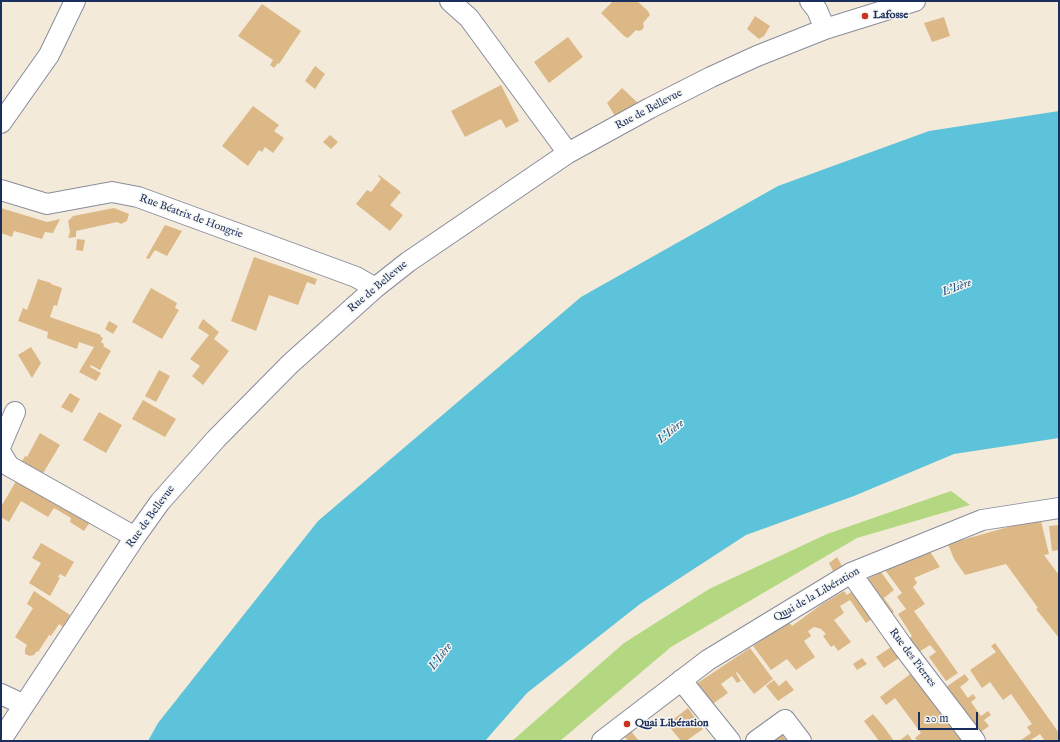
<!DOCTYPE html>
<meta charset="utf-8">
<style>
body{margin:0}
#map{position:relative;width:1060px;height:742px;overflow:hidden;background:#f4eada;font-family:"IM FELL English",serif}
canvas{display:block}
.frame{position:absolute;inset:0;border:2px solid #1b2f5e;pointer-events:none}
.scale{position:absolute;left:918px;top:712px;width:60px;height:18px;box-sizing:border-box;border:2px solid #1b2f5e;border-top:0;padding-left:5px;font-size:12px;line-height:14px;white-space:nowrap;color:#1b2f5e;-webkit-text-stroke:3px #f6f6f2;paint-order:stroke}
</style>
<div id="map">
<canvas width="1060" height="742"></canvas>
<div class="frame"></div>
<div class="scale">20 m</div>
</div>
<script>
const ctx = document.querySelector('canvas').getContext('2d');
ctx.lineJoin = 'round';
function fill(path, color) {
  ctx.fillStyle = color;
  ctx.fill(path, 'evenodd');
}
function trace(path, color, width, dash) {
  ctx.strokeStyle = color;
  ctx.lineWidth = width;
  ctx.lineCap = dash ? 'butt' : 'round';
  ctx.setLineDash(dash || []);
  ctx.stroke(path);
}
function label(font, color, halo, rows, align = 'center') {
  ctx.font = font + ' "IM FELL English",serif';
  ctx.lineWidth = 3;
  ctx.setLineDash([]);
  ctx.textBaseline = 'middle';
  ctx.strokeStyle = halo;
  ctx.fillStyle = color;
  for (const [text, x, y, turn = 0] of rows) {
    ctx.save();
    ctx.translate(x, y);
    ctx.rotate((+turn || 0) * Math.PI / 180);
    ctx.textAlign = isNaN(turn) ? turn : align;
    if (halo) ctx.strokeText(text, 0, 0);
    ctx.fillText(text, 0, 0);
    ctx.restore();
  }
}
fill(new Path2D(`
 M951,491L970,505L857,538L671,647L560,741H512L624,643L709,589L827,534Z`), '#b4d881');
fill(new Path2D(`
 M1059,111V438L954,454L854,496L746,535L640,604L527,693L485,741H148L158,723L318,521L581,297L778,186L929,131Z`), '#5dc3da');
fill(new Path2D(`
 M613,1H637L648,11L650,15L643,23L644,27L642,30L639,31L636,30L628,38L624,36L601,13Z
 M262,4L301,31L279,64L278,63L274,68L270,65L273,60L238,36Z
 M755,16L770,26L764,36L759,39L747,29Z
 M944,17L950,36L932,42L924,23Z
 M568,37L583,57L549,83L534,62Z
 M315,66L325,74L315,89L305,81Z
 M501,85L519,121L506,128L501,119L465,137L451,111Z
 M622,88L638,103L615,116L607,103Z
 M253,106L279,125L274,131L284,138L273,153L265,147L262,152L259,150L248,166L222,146Z
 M330,135L338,142L331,149L323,142Z
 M379,175L401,192L390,205L403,215L390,231L356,204L367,190L371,192L381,179L378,176Z
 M1,208L47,222L60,219L53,233L45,232L42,239L14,231L12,237L1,233Z
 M114,208L129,214L127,221L121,224L117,222L76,231V237L68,238L70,232L68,221L73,216Z
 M165,225L182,231L167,256L155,250L149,259L146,258Z
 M77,239L85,240L83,251L76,250Z
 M254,257L317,279L315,285L307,282L298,305L269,295L256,331L231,321Z
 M38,279L51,283V284L62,288L57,306L54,305L50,317L101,335L100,336L103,338L101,342L104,344L103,346L111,351L100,370L91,365L90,367L101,373L96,381L79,372L94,347L79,342L77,349L47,338L48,332L18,321L23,308L27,310Z
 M151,288L177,303L175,308L179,310L162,339L132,322Z
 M203,319L219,332L214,339L229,351L203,385L192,376L200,366L190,359L209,335L198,328Z
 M109,321L118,326L113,334L105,329Z
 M31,347L41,363L32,378L18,355Z
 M159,370L170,376L156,402L145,396Z
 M70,393L80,399L72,413L61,407Z
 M143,400L176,419L165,437L132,419Z
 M99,412L122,425L106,453L83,440Z
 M40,433L60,445L42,475L21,463L25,456L27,457Z
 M19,476L92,519L84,531L70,522L71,518L54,508L48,517L21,501L9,522L1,517V507Z
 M1041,521L1049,554L1044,555L1059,575V638L1036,609L1038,608L1006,564L965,575L954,559L948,544L1022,523Z
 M1059,525V550L1052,551L1049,526Z
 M41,543L74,562L65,577L60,574L58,577L60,578L50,596L29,583L41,563L32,558Z
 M929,550L940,567L914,578L917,583L913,587L925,604L914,611L958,673L946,681L929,657L936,652L930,645L916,654L906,641L912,636L898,614L906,609L897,597L902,593L885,570Z
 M837,557L842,566L833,571L829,563Z
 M881,572L894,590L884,598L894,612L888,617L861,582Z
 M855,589L876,616L866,623L850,600L840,606L844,613L834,620L851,642L838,651L834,645L831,647L823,636L826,634L821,629L814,627L808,631L811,636L804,641L815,657L796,670L787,659L771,670L753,646L789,622L792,626L822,604L844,591L847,595Z
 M34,591L70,615L63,627L59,624L51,636L49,635L38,652L37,651L34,655L30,656L25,654V649L27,645L15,637L33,608L27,604Z
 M995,643L1059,733V741H1045L1040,734L1029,741H1022L1021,740L1031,733L1027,727L1032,724L1011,694L1003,700L990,682L982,688L970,670L996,652L991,646Z
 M894,645L902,656L884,668L876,657Z
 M750,648L773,679L754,694L737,672L736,673L741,681L737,683L732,676L721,684L728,693L711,705L696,684Z
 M862,658L867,664L857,670L853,664Z
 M913,672L963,741H918L915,738L921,733L895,698L886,705L880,697Z
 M965,674L969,680L960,687L968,698L973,694L976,698L971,702L981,716L988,711L991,715L984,720L989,726L977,735L943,689Z
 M774,680L779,686L786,680L794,690L778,701L766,686Z
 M688,708L703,729L686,741H681L667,724Z
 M873,714L884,727L894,741H879L864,721Z
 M631,731L639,741H628L625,737Z
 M779,731L787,741H764Z
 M908,734L912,740L911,741H899Z`), '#dcb887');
const minor = new Path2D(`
 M450,1L469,18L568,153
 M810,1L817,10L825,29
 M1,123L49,55L75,1
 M1,190L47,204L112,192L138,197L356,277L375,288
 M1,445L15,412
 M1,453L9,466L135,537
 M851,573L904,648L975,741
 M681,680L730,741
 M1,694L24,705
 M1,740L135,537L160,502L216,439L290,364L375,288L408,262L568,153L650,108L711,77L757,56L825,29L915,1
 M602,741L708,660L851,573L982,520L1059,508
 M756,741L785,720L801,741`);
trace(minor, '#888c9c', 22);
trace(minor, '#fff', 20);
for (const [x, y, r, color] of [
 [865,16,4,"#c8321e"],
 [627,724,4,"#c8321e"]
]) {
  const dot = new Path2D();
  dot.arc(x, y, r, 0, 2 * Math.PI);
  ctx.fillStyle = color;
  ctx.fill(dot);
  trace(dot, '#f6f6f2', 1.5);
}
label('bold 11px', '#1b2f5e', '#f6f6f2', [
 ["Lafosse",873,16],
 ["Quai Libération",635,724]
], 'left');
label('11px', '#1b2f5e', '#f6f6f2', [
 ["Rue de Bellevue",649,110,-28],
 ["Rue Béatrix de Hongrie",191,217,20],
 ["Rue de Bellevue",378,287,-40],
 ["Rue de Bellevue",151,517,-54],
 ["Quai de la Libération",817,595,-30],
 ["Rue des Pierres",912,658,53]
]);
label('italic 12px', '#2f5b83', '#f6f6f2', [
 ["L'Isère",957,288,-20],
 ["L'Isère",671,432,-39],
 ["L'Isère",441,657,-53]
]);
</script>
